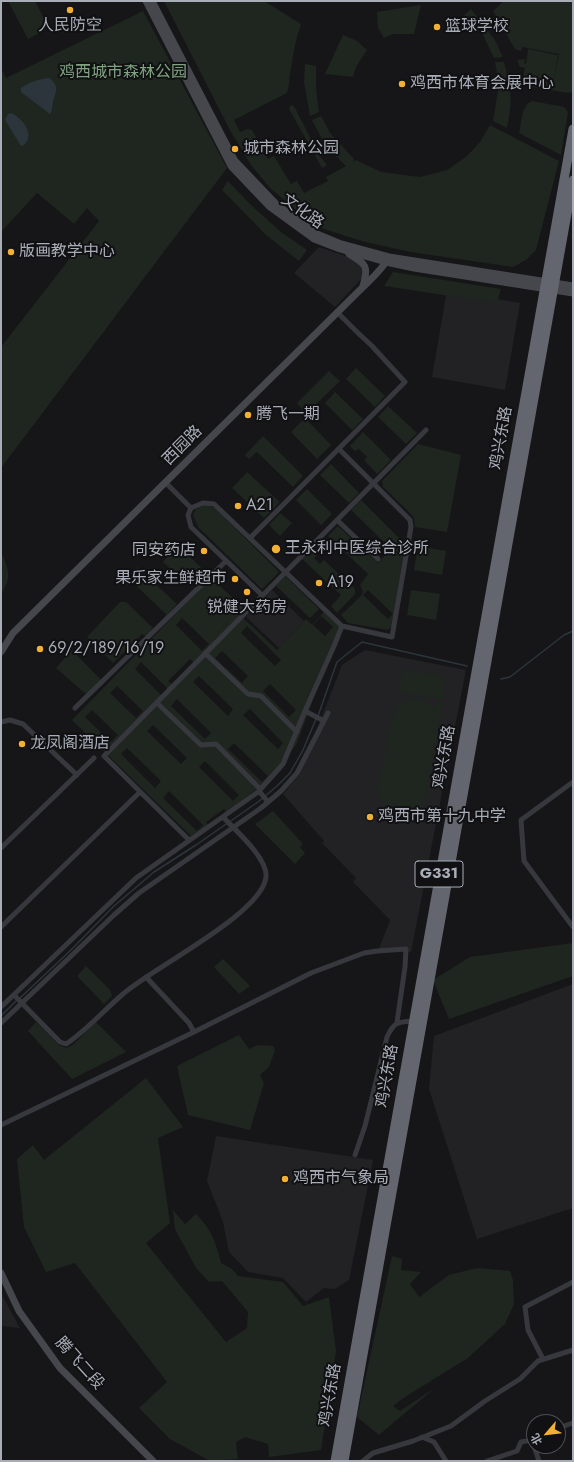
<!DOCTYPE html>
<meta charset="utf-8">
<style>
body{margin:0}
#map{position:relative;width:574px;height:1462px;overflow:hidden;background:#161618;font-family:Jost,"Noto Sans SC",sans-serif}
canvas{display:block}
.frame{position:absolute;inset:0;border:2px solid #a8adb8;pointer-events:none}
.north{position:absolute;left:526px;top:1414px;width:40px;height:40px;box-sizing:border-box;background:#111113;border:1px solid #4d4f55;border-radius:50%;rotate:242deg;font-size:11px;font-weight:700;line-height:16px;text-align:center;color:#a8adb8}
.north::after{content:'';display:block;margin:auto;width:14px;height:18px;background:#f2b134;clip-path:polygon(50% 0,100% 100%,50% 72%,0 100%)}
</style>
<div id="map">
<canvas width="574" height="1462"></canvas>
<div class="frame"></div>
<div class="north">北</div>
</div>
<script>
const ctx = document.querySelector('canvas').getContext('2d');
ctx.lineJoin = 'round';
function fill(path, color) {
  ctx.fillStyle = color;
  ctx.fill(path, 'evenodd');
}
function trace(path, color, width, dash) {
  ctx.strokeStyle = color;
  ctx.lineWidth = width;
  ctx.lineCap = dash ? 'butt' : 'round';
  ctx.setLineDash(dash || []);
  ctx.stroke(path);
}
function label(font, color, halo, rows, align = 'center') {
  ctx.font = font + ' Jost,"Noto Sans SC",sans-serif';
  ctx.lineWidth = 4;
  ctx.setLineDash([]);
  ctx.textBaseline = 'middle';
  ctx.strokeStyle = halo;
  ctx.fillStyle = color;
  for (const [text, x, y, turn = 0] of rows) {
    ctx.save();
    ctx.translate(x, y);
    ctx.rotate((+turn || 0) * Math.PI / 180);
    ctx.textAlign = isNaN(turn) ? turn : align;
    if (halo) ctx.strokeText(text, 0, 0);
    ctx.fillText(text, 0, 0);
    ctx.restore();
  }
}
fill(new Path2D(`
 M319,247L351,258L360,263L364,276L335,307L294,273Z
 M447,290L520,303L505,390L432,377Z
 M272,590L304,621L279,648L246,617Z
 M365,650L466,670L411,952L379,949L390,920L353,882L356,878L322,843L324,841L283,794L299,775L342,665Z
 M573,984V1208L477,1239L429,1089L434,1036Z
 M216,1136L373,1160L349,1280L335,1289L324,1288L306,1302L283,1278L248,1272L229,1252L223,1222L207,1181Z
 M1,1293L20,1328L1,1326Z`), '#222225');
fill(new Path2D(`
 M8,1H35L49,28L28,39Z
 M164,1H264L301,24C296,39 293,53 291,68C289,76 290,84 287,93L234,120L240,132L248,129L252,130L268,159L274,156L291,184L297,181L304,193L328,181L326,177L346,166L330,150L322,139L312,120L321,116L330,133L354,159L353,162L356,160L381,172L420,177L447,170L466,157L480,142L490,125L559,161L536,250L526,260L513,267L411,252L365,242L324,229L297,211L270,188L251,165L230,130Z
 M504,1H573L572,92L568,93L526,86L522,81L525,68L520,67L517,60L525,59L524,63L526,64L528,49L558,55L553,84L559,54L522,47L521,51L515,49L493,11Z
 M421,5L414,34H393L384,38L378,28L377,12Z
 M471,9L495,40L503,57L494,58L481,31L464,15Z
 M143,11L227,168L1,468V347L99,221L87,208L74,224L37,193L1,232V68L6,78Z
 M343,35L357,41L367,50L356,67L353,77L325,74Z
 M495,62H504C511,89 513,100 507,128L493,121L499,85Z
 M305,64L316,66V89L319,112L310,116L304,82Z
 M532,101L564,107L568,112L561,155L519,133C522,121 521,106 532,101Z
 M291,105L294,106L319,155L327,165L322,168L289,109Z
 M228,181L252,206L281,232L307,250L299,261L266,235L222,190Z
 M393,272L501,289L497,303L384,286Z
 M356,368L385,396L375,407L346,379Z
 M329,371L340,381L306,414L297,403Z
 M335,392L363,419L352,430L325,403Z
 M388,406L417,433L406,444L378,417Z
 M305,418L331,445L317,459L291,432Z
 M363,432L391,460L377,474L364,460L367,457L359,449L355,451L350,446Z
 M263,436L303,476L293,487L257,452L249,459L245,455Z
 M418,444L461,455L447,532L415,527L414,518L411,514L383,487L382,481Z
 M331,464L359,493L349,503L320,475Z
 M247,472L280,502L264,518L232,488Z
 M307,489L332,514L321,525L296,500Z
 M361,500L406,545L404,562H402L393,625L388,630L348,623L341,615L361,596L363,592L360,585L368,574L328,536L338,526L378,563L391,549L351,510ZM368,590L393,614L388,619L363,595Z
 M203,506H209L216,509L279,572L262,589L198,527L193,515L196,509Z
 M280,513L292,523L280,536L269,525Z
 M418,546L446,551L442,575L414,570Z
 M179,547L207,573L203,577L200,574L189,586L163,562L175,548Z
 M312,549L318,554L314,558L320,564L324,560L355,589V594L337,613L331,606L341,595L302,559Z
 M1,552C8,568 13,578 1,593Z
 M137,567L177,604L167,615L131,581L126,586L124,581Z
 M285,576L319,609L310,618L276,586Z
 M211,578L244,608L239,614L277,650L306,619L312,625L324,612L340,626L297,743C280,772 253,793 226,812L224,809L206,822L208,825L191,836L72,720ZM321,616L333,627L325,636L313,625ZM182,618L209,644L202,651L176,625ZM247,626L281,660L275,666L241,633ZM222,651L248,676L242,683L215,658ZM190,659L195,663L173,685L168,681ZM141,662L167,688L161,695L135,669ZM199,676L233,709L228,716L193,682ZM270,684L296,710L289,717L263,691ZM117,686L143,711L136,718L110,693ZM177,699L211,733L205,739L171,706ZM250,709L283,743L278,749L243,715ZM92,710L118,735L111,742L85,717ZM153,725L187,758L181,764L147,731ZM234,743L268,776L262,782L228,749ZM127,748L161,781L155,788L121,754ZM205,761L239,795L233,801L199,767ZM169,791L203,825L197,831L163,798Z
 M411,590L440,594L436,620L407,615Z
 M120,602H126L153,628L146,636L142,634L113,663L87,637Z
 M72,650L102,681L88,696L56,668Z
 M402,669L446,677L442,700L398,692Z
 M414,699L422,700L435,709L437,702L443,703L422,814L416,813L417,806C398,815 383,809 377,789L394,711C400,704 405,700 414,699Z
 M273,811L303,844L300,847L305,853L295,864L255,824Z
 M573,943V976L449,1019L433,980L470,957Z
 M223,959L250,986L239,994L214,967Z
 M86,966L110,990L112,996L104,1004L77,976Z
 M36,1022L59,1045L66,1048L73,1045L96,1022L126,1052L72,1079L28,1031Z
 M239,1035L249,1049L258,1045L273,1046L275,1050L269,1067L260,1075L264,1083L250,1130L188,1115L177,1066Z
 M146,1078L183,1127L158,1138L170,1223L146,1243L226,1342L247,1328L248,1312L222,1281L209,1282L196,1268L175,1229L173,1210L185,1224L196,1214C212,1230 216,1243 221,1263L232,1269L238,1276L283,1282L303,1306L329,1297L336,1351L321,1450L269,1457L268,1444L245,1437L236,1442L238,1459L210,1461L170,1439L139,1408L167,1382L75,1263L46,1272L24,1227L17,1159L33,1145L44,1160Z
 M392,1256L402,1259L401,1270L421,1272L410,1284L419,1297L449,1275L477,1268L510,1271L513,1280L514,1304L505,1324L468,1358L405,1397L393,1406L400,1411L436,1387L379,1435L357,1417Z`), '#1e261f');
fill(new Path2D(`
 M49,78C60,87 56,90 53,102C52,107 53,110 50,114L21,92V88C30,82 38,79 49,78Z
 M11,113C23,118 37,137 22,146H21L5,120L8,114Z`), '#2c353c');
trace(new Path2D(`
 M501,679L510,677L564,635L573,631
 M318,716L337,662L362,642L467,666
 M20,998L71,950L114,906L154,872L196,845L258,802L277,786L290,773L303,750L316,719
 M1,1016L17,1000`), '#2c353c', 1.5);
trace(new Path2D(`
 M166,483L191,508
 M337,520L378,559
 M250,538L405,382L372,346L357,332L338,313
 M262,595L191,527L188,515L191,508L203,503L214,504L342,626
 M205,653L248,694L261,696L297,732
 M157,703L201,745L216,744L260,789
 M75,708L226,561
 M305,711L324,721
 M1,722L10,720L23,724L77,775
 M573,782L521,820L524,861L573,927
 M259,791L268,802
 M189,840L104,756L426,430
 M1,848L94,758
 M1,927L140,792
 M146,977L189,1023L194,1032
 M14,995L60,1042L66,1044C87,1030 104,1010 123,994C152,968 262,914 266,877C268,858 235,830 223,817
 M1,1007L136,878L258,792L283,764L305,711L334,646L342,626L392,637L411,527L410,520L339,449
 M1,1023L114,915L139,893L261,808L281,791L297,773L328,713
 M1,1125L194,1032L311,973L364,953L377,951L406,949L405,967L397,1022
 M355,1155L365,1126L387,1037C394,1022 397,1022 413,1021
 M543,1359L528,1330L525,1307L573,1282
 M558,1428L573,1423
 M422,1437L434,1442L446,1461
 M363,1461L373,1453L413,1441L451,1426L485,1401L520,1379L538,1361L573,1350
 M487,1461L517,1451L521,1442L532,1440L539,1461`), '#37383d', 5);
trace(new Path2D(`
 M146,1L231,166L270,207L314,239L340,249L386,262L414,268L573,293
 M152,1L235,161L276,204L317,234L341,244L389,257L573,286
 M349,254C366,264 369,266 363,286
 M1,652L13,633L362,288C371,279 383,269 389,257
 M1,1273L19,1311L60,1368L153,1461`), '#45474d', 7);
trace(new Path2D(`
 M335,1461L573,129
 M344,1461L573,180`), '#63666e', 9);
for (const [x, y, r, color] of [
 [70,10,4,"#f2b134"],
 [437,27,4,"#f2b134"],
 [402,84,4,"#f2b134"],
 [235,149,4,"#f2b134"],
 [11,252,4,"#f2b134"],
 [248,415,4,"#f2b134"],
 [238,506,4,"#f2b134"],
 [276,549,5,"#f2b134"],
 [204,551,4,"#f2b134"],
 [235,579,4,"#f2b134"],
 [319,583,4,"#f2b134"],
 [247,592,4,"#f2b134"],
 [40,649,4,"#f2b134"],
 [22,744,4,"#f2b134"],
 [370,817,4,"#f2b134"],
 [285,1179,4,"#f2b134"]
]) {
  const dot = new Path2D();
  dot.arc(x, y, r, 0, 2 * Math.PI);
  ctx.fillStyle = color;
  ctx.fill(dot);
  trace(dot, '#111113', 1.5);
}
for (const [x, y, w] of [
 [439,874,48]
]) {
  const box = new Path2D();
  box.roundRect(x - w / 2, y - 13, w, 26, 3);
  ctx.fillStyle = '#111113';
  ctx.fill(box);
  trace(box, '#a8adb8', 1);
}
label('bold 15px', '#a8adb8', null, [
 ["G331",439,874]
]);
label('16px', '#a8adb8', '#111113', [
 ["人民防空",70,26,"center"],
 ["篮球学校",445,27],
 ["鸡西市体育会展中心",410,84],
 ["城市森林公园",243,149],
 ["版画教学中心",19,252],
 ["腾飞一期",256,415],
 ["A21",246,506],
 ["王永利中医综合诊所",285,549],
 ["同安药店",196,551,"right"],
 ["果乐家生鲜超市",227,579,"right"],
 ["A19",327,583],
 ["锐健大药房",247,608,"center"],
 ["69/2/189/16/19",48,649],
 ["龙凤阁酒店",30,744],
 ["鸡西市第十九中学",378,817],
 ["鸡西市气象局",293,1179]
], 'left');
label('16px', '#7fa381', '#111113', [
 ["鸡西城市森林公园",123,73]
]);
label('16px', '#a8adb8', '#111113', [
 ["文化路",302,212,35],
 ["鸡兴东路",502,438,-80],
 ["西园路",183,446,-45],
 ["鸡兴东路",445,757,-80],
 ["鸡兴东路",388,1076,-80],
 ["腾飞二段",79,1364,48],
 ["鸡兴东路",331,1395,-80]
]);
</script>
